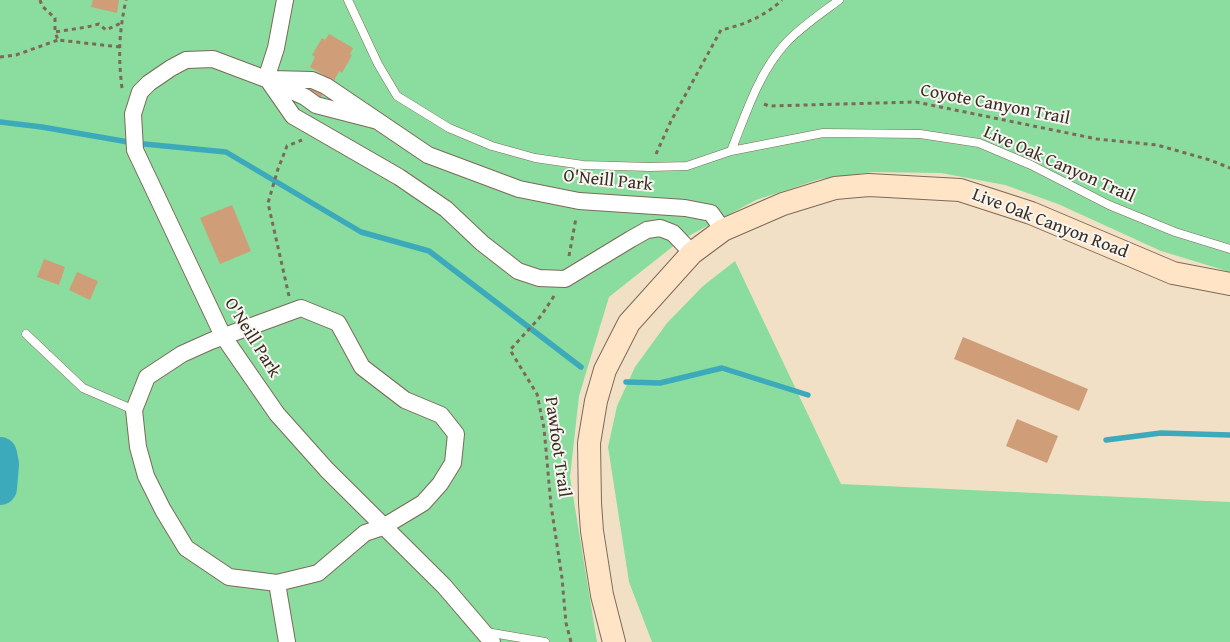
<!DOCTYPE html>
<style>
body{margin:0}
canvas{display:block;background:#f2e0c6}
</style>
<canvas width="1230" height="642"></canvas>
<script>
const ctx = document.querySelector('canvas').getContext('2d');
ctx.lineJoin = 'round';
function fill(path, color) {
  ctx.fillStyle = color;
  ctx.fill(path, 'evenodd');
}
function trace(path, color, width, dash) {
  ctx.strokeStyle = color;
  ctx.lineWidth = width;
  ctx.lineCap = dash ? 'butt' : 'round';
  ctx.setLineDash(dash || []);
  ctx.stroke(path);
}
function label(font, color, halo, rows, align = 'center') {
  ctx.font = font + ' "Gentium Book Plus",serif';
  ctx.lineWidth = 4;
  ctx.setLineDash([]);
  ctx.textBaseline = 'middle';
  ctx.strokeStyle = halo;
  ctx.fillStyle = color;
  for (const [text, x, y, turn = 0] of rows) {
    ctx.save();
    ctx.translate(x, y);
    ctx.rotate((+turn || 0) * Math.PI / 180);
    ctx.textAlign = isNaN(turn) ? turn : align;
    if (halo) ctx.strokeText(text, 0, 0);
    ctx.fillText(text, 0, 0);
    ctx.restore();
  }
}
fill(new Path2D(`
 M0,0H1230V272L1161,251L1058,204L1005,185L941,173L873,172L820,179L756,200L681,240L609,297L579,396L570,477L597,642H0Z
 M735,261L841,484L1230,502V642H652L629,582L608,447L617,406L635,367L667,323L703,286Z`), '#8add9e');
trace(new Path2D(`
 M0,122L42,127L134,143L226,152L361,232L429,251L581,367
 M626,382L660,383L722,368L808,395
 M1106,440L1161,433L1230,435`), '#3caaba', 5.5);
trace(new Path2D(`
 M0,454L2,464L0,488`), '#3caaba', 34);
fill(new Path2D(`
 M93,0H119L117,13L91,7Z
 M329,34L353,48L350,54L352,55L342,73L339,71L334,81L310,67L315,57L312,55L322,38L325,40Z
 M313,86L324,92L320,99L309,93Z
 M232,205L251,251L220,264L200,218Z
 M44,259L65,267L59,285L37,277Z
 M77,272L98,281L90,300L69,290Z
 M963,337L1088,389L1079,411L954,359Z
 M1017,419L1058,436L1047,463L1006,446Z`), '#cf9e79');
const service = new Path2D(`
 M348,0L378,64L397,96L449,128L492,146L535,158L583,165L650,167L687,166L731,151L823,133L920,134L979,143L1031,165L1109,205L1175,232L1230,249
 M731,151C746,114 758,74 785,44C798,29 823,12 839,0
 M26,334L83,388L134,410
 M486,632L545,642`);
const minor = new Path2D(`
 M266,79L276,48L285,0
 M271,79L312,80L326,86L428,155L519,189L579,201L685,208L711,213L723,230
 M268,80L293,116L399,177L446,209L482,243L518,271L539,278L565,279L631,239L647,230L660,228L673,233L692,253
 M378,121L316,105L305,97L266,79L213,59L186,60L171,68L149,83L140,92L133,114L135,150L223,336L277,414L327,470L444,586L492,642
 M301,308L338,323L362,367L405,400L441,415L456,434L453,463L440,484L423,503L383,527L365,533L318,573L277,583L229,577L186,548L163,510L146,476L138,447L134,410L147,377L182,354L211,341Z
 M277,583L287,642`);
const secondary = new Path2D(`
 M614,642L602,595L592,531L590,503L589,443L596,401L605,370L629,323L692,253L723,230L783,204L835,188L869,185L960,190L1031,213L1173,273L1230,284`);
trace(service, '#7b6a59', 9);
trace(minor, '#7b6a59', 18);
trace(secondary, '#7b6a59', 24);
trace(new Path2D(`
 M40,0L42,6L55,18V32
 M120,47L58,40L55,32L87,27L99,24L106,30L121,23
 M0,57L16,55L58,40
 M122,88C118,56 119,32 126,0
 M764,104L769,106L916,102L1097,139L1157,145L1210,160L1230,168
 M656,154L671,121L721,30C744,25 765,16 782,0
 M569,256L576,218
 M289,296L268,203L278,169L287,146L302,140
 M554,296L541,316L510,350L537,394L544,428L551,505L562,578L566,623L571,642`), '#7b6a59', 3, [4, 4]);
trace(service, '#fff', 8);
trace(minor, '#fff', 16);
trace(secondary, '#ffe4c6', 22);
label('18px', '#3b2a1e', '#f6f6f2', [
 ["Coyote Canyon Trail",995,105,11],
 ["Live Oak Canyon Trail",1059,165,24],
 ["O'Neill Park",608,181,6],
 ["Live Oak Canyon Road",1050,224,21],
 ["O'Neill Park",252,338,58],
 ["Pawfoot Trail",557,447,82]
]);
</script>
